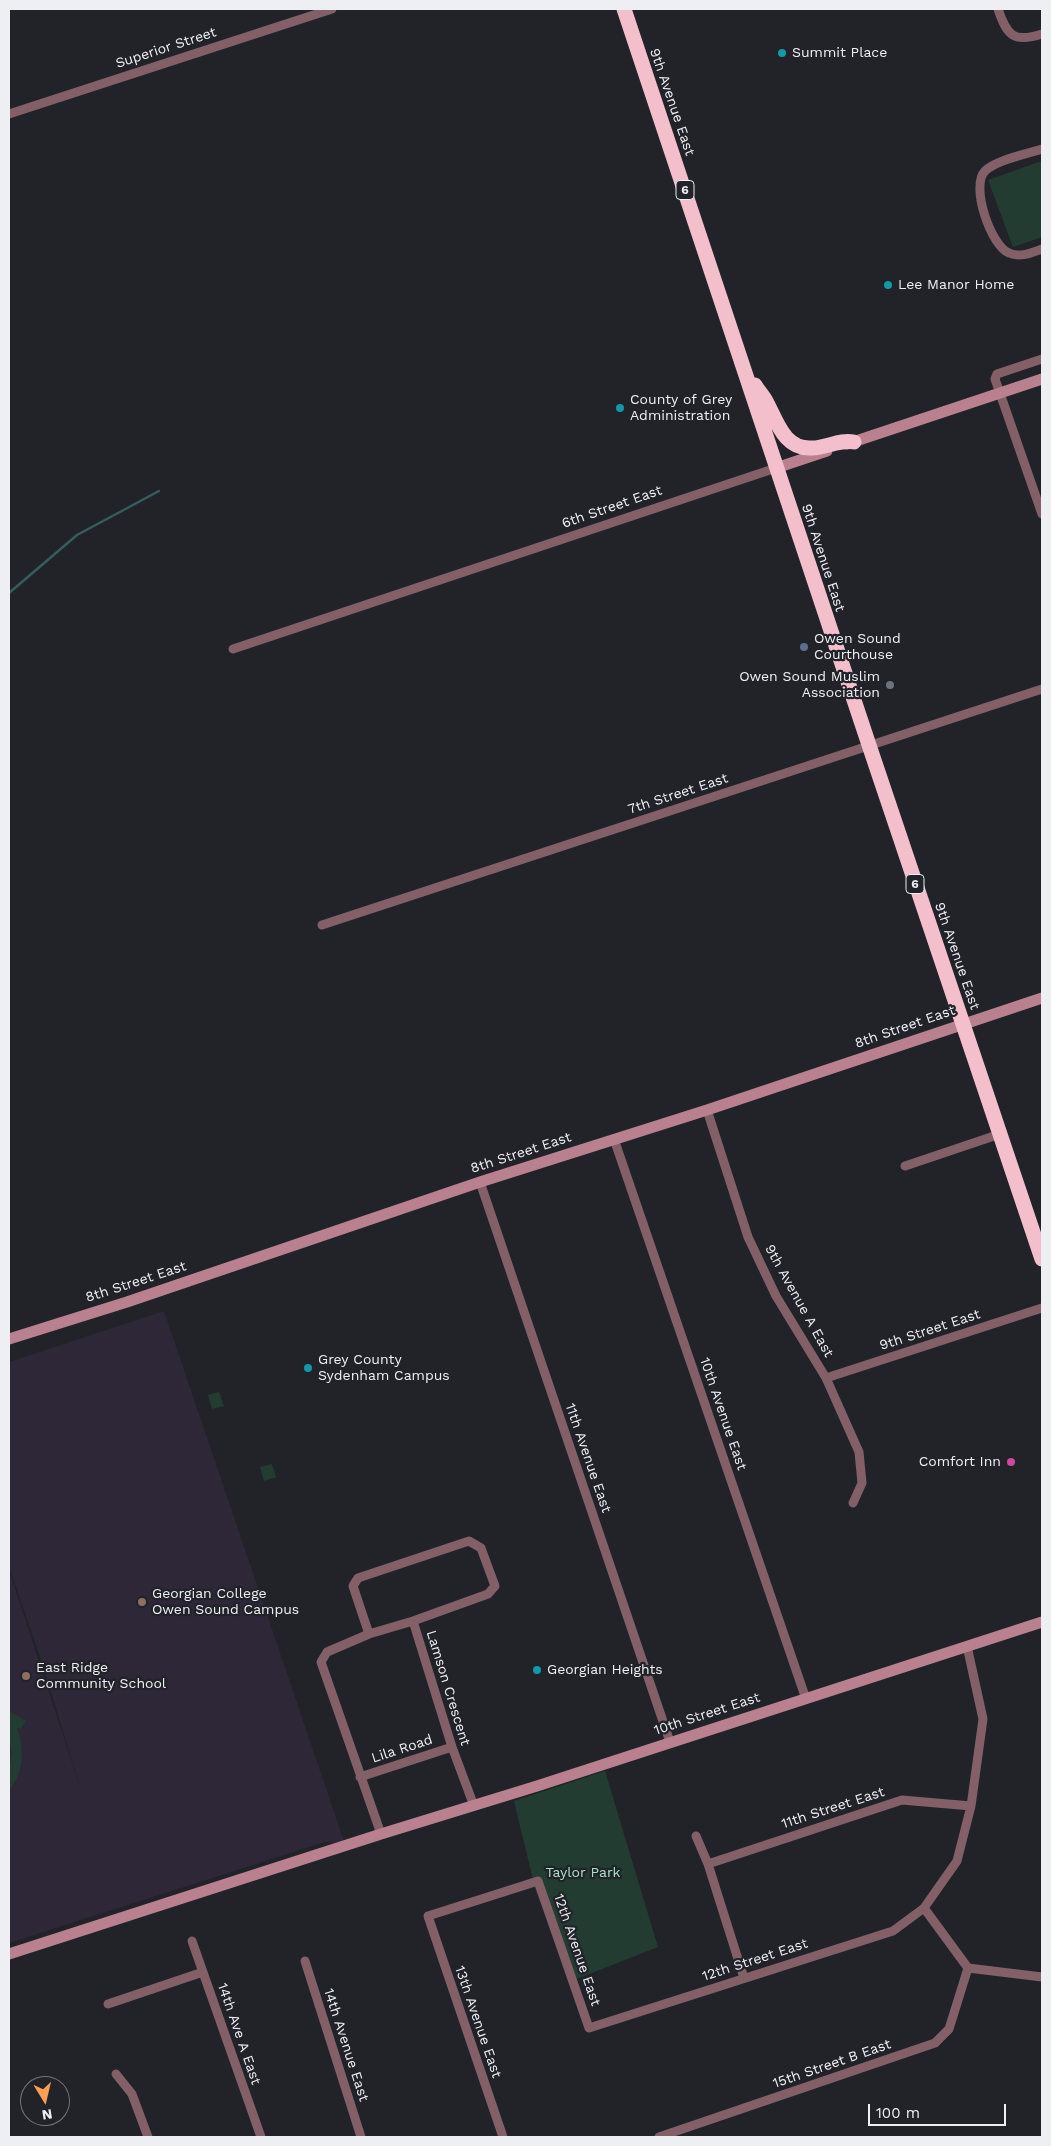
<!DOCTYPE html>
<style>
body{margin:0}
#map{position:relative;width:1051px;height:2146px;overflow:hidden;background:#212328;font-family:"Work Sans",sans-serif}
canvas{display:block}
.frame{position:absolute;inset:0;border:10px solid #eeeff3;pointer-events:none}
.north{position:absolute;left:20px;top:2076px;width:50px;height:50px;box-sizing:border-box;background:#212328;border:1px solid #737579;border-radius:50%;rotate:171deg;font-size:14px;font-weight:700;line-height:20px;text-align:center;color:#eeeff3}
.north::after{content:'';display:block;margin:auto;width:18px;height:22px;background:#fc9d54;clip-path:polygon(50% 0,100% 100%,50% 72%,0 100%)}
.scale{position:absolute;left:868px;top:2104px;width:138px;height:22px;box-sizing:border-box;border:2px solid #eeeff3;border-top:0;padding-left:6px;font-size:15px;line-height:18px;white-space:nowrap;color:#eeeff3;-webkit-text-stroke:4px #212328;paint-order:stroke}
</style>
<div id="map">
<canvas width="1051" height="2146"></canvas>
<div class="frame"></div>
<div class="north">N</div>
<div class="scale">100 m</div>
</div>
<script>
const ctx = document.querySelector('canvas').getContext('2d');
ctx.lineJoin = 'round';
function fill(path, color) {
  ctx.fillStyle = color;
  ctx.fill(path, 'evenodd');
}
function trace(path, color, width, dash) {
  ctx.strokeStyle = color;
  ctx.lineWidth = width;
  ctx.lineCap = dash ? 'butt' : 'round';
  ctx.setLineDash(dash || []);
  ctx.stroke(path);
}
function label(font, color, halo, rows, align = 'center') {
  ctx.font = font + ' "Work Sans",sans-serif';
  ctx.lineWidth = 4.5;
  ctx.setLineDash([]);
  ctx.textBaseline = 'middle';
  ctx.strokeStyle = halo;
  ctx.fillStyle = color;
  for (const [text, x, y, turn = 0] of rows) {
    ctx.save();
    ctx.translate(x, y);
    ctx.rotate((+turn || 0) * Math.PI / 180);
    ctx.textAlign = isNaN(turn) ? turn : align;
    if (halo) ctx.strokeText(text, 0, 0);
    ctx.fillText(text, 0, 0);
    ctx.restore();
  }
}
fill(new Path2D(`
 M164,1311L345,1844L325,1842L9,1943V1570L81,1790L42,1663L9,1567V1362Z`), '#2d2737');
fill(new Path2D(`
 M1042,161V237L1013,247L988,180Z
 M219,1392L224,1406L212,1409L208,1395Z
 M272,1464L276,1477L264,1481L260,1467Z
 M9,1711L26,1721L21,1729L17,1728C25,1751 24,1772 9,1791V1770L12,1753L9,1737Z
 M605,1771L658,1947L569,1982L535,1888L514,1801Z`), '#233c31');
trace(new Path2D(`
 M9,593L77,535L159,491`), '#355d5f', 2.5);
trace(new Path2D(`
 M998,9C1007,36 1014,43 1042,34
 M9,114L332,9
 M1042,149C1027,154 996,160 985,171C970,186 991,246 1009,253C1020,258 1031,253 1042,249
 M1042,359L997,374L995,379L1042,514
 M233,649L776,468
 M322,925L1042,689
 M707,1110L748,1237L776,1296L826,1378L859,1452L862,1483L853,1503
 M614,1139L806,1699
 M905,1166L1000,1134
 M480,1182L670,1742
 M826,1378L1042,1308
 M413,1621L452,1747L474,1806
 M369,1634L353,1586L358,1578L469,1541L481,1548L495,1586L488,1594L413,1621L369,1634L327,1652L321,1662L381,1834
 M360,1777L452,1747
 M696,1836L708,1864L744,1978
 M708,1864L902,1800L971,1806
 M924,1908L968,1968
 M192,1941L261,2137
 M305,1961L361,2137
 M968,1968L1042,1977
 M108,2004L203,1972
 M116,2074L132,2094L148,2137
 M503,2137L428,1916L538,1881L589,2028L893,1931L924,1908L957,1861L971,1806L983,1719L967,1646
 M659,2137L935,2043L949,2029L968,1968`), '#836068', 9);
trace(new Path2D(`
 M847,444L1042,379
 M776,468L827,451
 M9,1339L127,1302L480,1182L707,1110L1042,998
 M9,1954L381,1834L537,1786L1042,1622`), '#b9818f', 11);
trace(new Path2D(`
 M624,9L869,745L1042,1259
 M755,385C758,390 763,396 766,401C777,421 784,450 812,448C827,448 839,439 854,442`), '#f4bfcc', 15);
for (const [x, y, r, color] of [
 [782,53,5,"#0f9aa8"],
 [888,285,5,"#0f9aa8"],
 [620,408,5,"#0f9aa8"],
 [804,647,5,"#5c6f8a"],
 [890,685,5,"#6b7280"],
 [308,1368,5,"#0f9aa8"],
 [1011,1462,5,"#d1479c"],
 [142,1602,5,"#8d6e63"],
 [537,1670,5,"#0f9aa8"],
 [26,1676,5,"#8d6e63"]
]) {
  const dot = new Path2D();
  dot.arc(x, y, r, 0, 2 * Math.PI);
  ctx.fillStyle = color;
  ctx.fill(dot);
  trace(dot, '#212328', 2);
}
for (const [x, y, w] of [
 [685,190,18],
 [915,884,18]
]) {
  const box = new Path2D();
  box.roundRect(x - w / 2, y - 9.5, w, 19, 4);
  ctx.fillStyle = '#212328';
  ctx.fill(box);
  trace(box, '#eeeff3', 1);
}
label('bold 12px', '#eeeff3', null, [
 ["6",685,190],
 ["6",915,884]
]);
label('14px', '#eeeff3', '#212328', [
 ["Superior Street",166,48,-18],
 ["9th Avenue East",672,102,71],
 ["6th Street East",612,507,-19],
 ["9th Avenue East",823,558,72],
 ["7th Street East",678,794,-18],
 ["9th Avenue East",957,956,71],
 ["8th Street East",905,1027,-19],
 ["8th Street East",521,1153,-18],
 ["8th Street East",136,1282,-18],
 ["9th Avenue A East",799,1301,61],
 ["9th Street East",930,1330,-18],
 ["10th Avenue East",723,1414,71],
 ["11th Avenue East",588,1458,71],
 ["Lamson Crescent",448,1688,73],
 ["10th Street East",707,1714,-18],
 ["Lila Road",402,1749,-18],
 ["11th Street East",833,1808,-18],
 ["12th Avenue East",577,1950,71],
 ["12th Street East",755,1960,-18],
 ["13th Avenue East",478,2022,71],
 ["14th Ave A East",239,2034,71],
 ["14th Avenue East",346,2045,72],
 ["15th Street B East",832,2064,-19]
]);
label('14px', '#eeeff3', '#212328', [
 ["Summit Place",792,53],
 ["Lee Manor Home",898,285],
 ["County of Grey",630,400],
 ["Administration",630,416],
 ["Owen Sound",814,639],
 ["Courthouse",814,655],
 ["Owen Sound Muslim",880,677,"right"],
 ["Association",880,693,"right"],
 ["Grey County",318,1360],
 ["Sydenham Campus",318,1376],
 ["Comfort Inn",1001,1462,"right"],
 ["Georgian College",152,1594],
 ["Owen Sound Campus",152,1610],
 ["East Ridge",36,1668],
 ["Community School",36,1684],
 ["Georgian Heights",547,1670]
], 'left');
label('14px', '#a5e3c6', '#212328', [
 ["Taylor Park",583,1873]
]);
</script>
